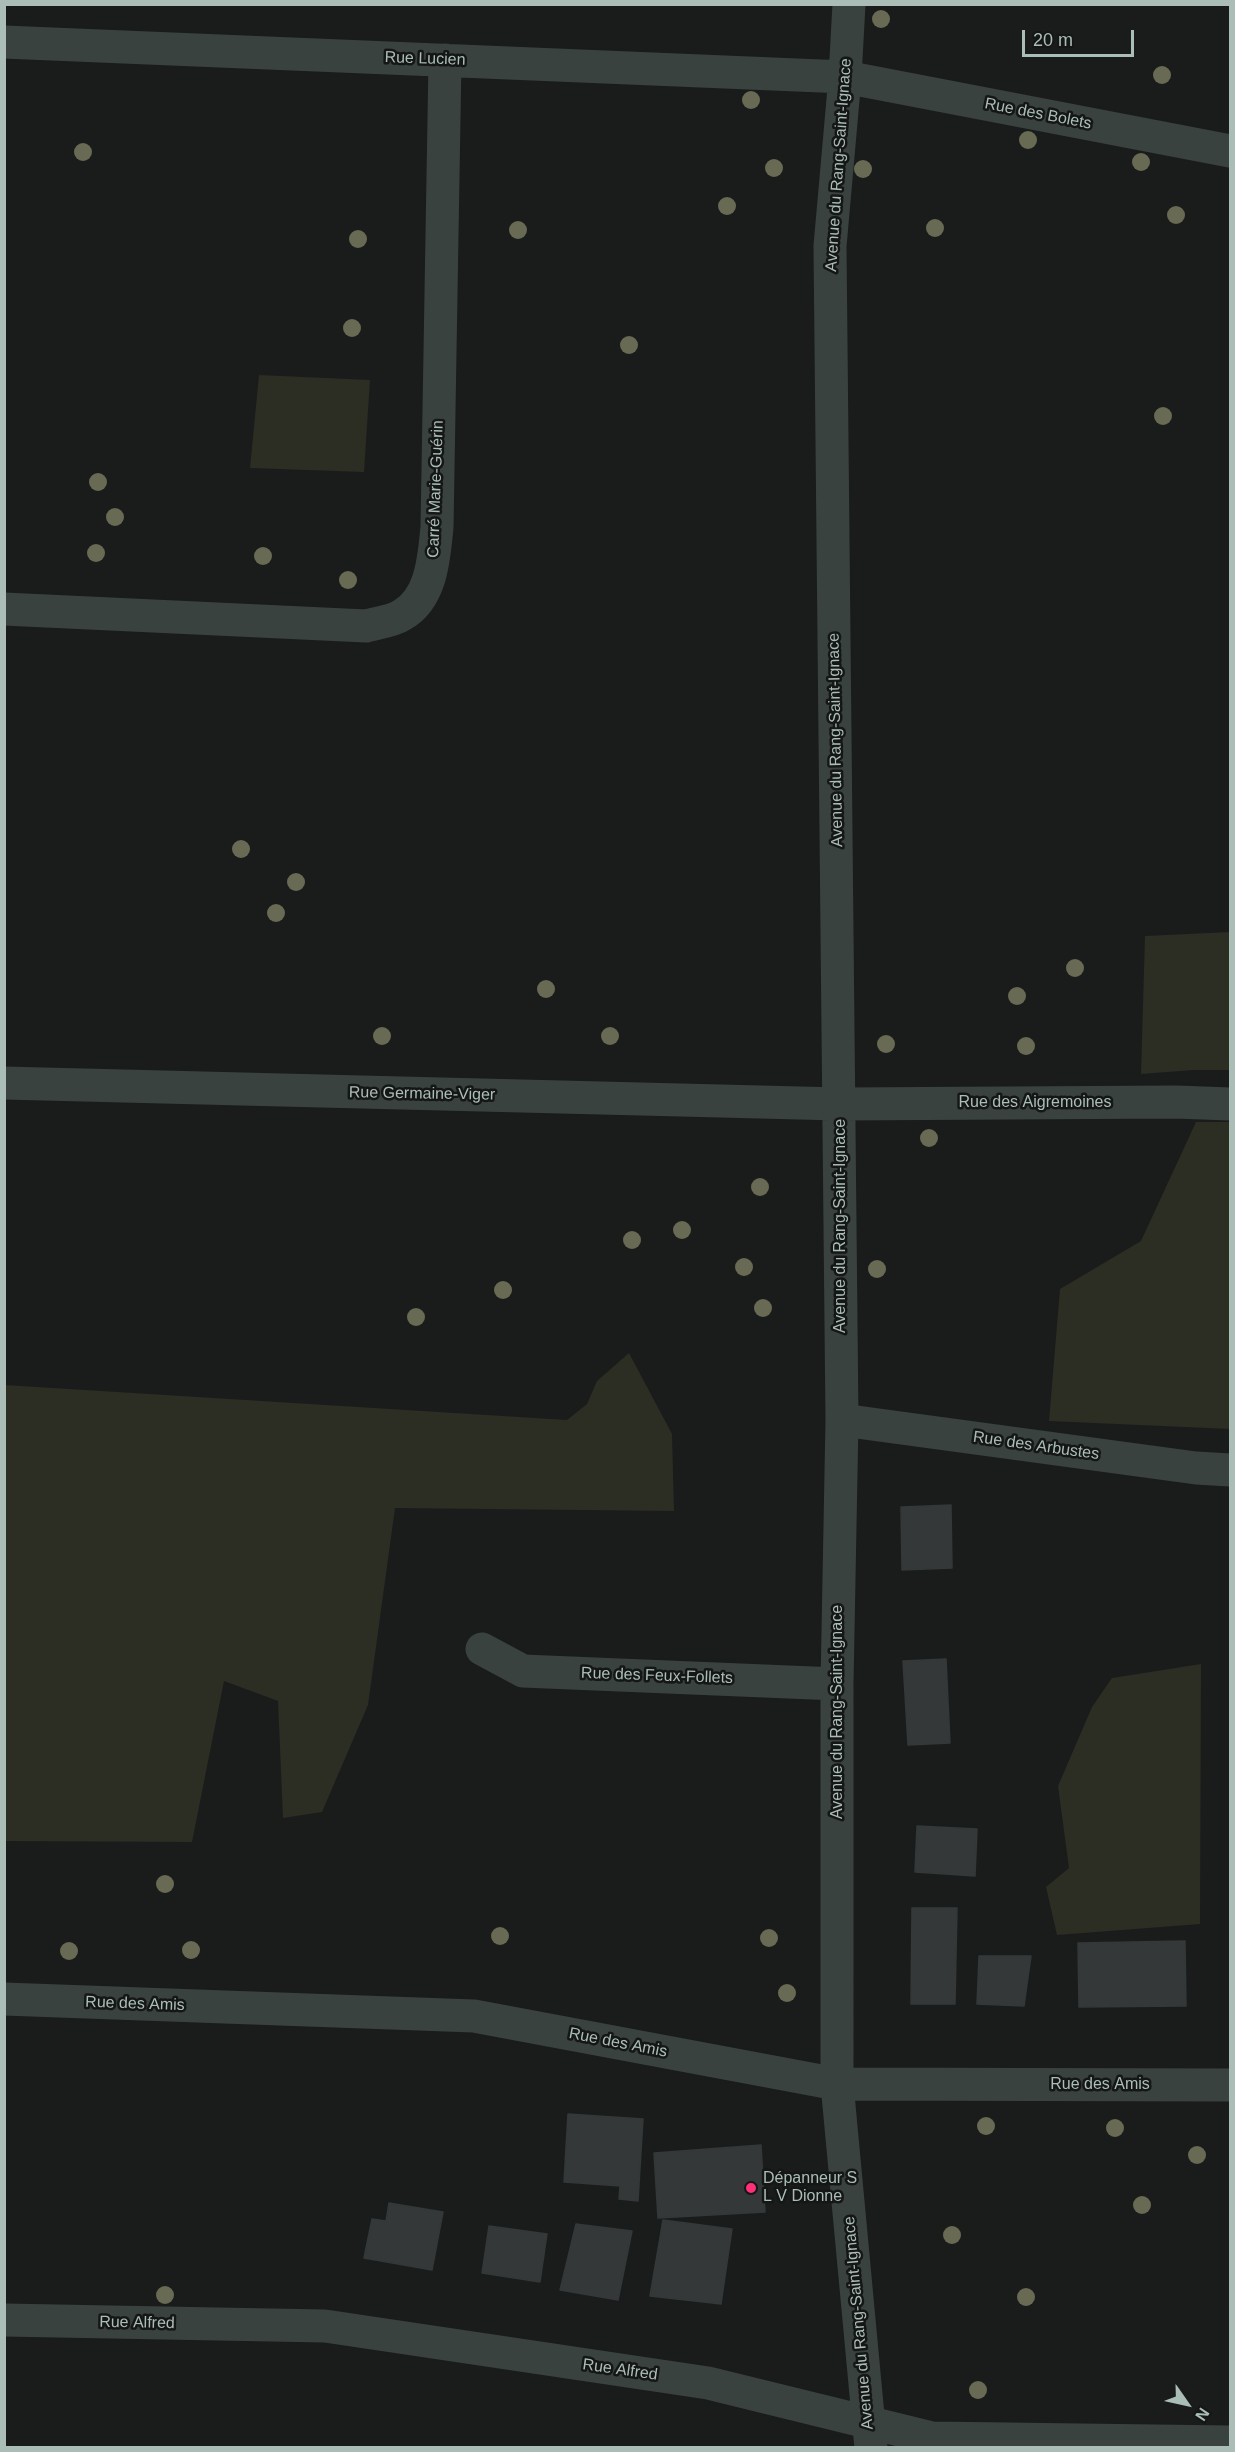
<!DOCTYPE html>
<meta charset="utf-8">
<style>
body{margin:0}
#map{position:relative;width:1235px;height:2452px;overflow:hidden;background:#1a1c1c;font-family:Helvetica,sans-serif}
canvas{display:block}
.frame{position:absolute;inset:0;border:6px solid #abbdb7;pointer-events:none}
.north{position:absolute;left:1157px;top:2374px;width:60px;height:60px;-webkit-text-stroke:4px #151717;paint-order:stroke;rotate:124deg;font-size:16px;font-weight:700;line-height:24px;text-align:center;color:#abbdb7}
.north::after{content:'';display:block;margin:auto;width:21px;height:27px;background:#abbdb7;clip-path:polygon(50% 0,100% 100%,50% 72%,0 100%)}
.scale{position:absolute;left:1022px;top:30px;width:112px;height:27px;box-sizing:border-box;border:3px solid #abbdb7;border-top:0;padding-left:8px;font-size:18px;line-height:21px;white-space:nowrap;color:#abbdb7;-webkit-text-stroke:4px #151717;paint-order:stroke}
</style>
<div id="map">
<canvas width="1235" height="2452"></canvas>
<div class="frame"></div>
<div class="north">N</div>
<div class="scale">20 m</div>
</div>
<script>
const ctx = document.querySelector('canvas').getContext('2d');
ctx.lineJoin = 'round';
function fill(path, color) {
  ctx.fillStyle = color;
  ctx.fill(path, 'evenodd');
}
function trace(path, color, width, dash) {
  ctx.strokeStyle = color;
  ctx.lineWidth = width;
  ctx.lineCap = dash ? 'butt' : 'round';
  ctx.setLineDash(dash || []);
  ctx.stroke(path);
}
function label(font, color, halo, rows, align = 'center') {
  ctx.font = font + ' Helvetica,sans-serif';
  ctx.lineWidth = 5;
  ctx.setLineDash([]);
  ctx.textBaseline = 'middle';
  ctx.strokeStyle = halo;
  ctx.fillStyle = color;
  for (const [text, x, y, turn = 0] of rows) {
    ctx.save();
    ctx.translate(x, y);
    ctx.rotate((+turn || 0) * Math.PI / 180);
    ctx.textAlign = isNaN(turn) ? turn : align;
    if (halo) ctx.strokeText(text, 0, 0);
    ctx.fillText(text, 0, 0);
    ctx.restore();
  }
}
fill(new Path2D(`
 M259,375L370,380L364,472L250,468Z
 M1230,932V1070H1193L1141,1074L1145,936Z
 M1196,1122H1230V1429L1049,1421L1060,1289L1141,1241Z
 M629,1353L672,1434L674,1511L395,1508L368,1705L322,1812L283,1818L278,1701L224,1681L192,1842L5,1841V1385L567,1420L587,1404L597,1381Z
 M1201,1664L1200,1924L1057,1935L1046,1887L1069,1868L1058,1786L1092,1707L1112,1678Z`), '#2c2d23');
const building = new Path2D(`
 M951,1505L952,1568L902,1570L901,1507Z
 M946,1659L950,1743L908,1745L903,1661Z
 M917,1826L977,1829L975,1876L915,1872Z
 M912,1908H957L955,2004H911Z
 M1185,1941L1186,2006L1079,2007L1078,1943Z
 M979,1956H1031L1024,2006L977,2004Z
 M568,2114L643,2119L638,2201L619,2199L620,2186L564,2182Z
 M761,2145L765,2212L658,2218L654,2153Z
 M389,2203L443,2212L432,2270L364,2258L372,2219L386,2221Z
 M663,2220L732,2229L721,2304L650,2296Z
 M576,2224L632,2231L618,2300L560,2290Z
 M489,2226L547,2234L540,2282L482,2273Z`);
fill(building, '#353838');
trace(building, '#333838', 1.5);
trace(new Path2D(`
 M849,4L845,77L830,246L842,1420L837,1684V2084L871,2448
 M4,42L845,77L1230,151
 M4,609L366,626C377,623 393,621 402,615C432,598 434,557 437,527L445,60
 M4,1083L840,1104L1176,1102L1230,1104
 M842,1420L1196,1468L1230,1470
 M482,1649L523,1671L837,1684
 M4,1999L474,2016L837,2084L1230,2085
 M4,2320L325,2326L708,2383L932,2438L1230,2442`), '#3a4240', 33);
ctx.fillStyle = '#686a54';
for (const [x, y] of [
 [881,19],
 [1162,75],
 [751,100],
 [1028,140],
 [83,152],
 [1141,162],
 [774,168],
 [863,169],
 [727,206],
 [1176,215],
 [935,228],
 [518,230],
 [358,239],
 [352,328],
 [629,345],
 [1163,416],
 [98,482],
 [115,517],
 [96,553],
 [263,556],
 [348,580],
 [241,849],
 [296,882],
 [276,913],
 [1075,968],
 [546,989],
 [1017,996],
 [382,1036],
 [610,1036],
 [886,1044],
 [1026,1046],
 [929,1138],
 [760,1187],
 [682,1230],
 [632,1240],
 [744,1267],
 [877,1269],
 [503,1290],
 [763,1308],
 [416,1317],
 [165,1884],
 [500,1936],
 [769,1938],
 [191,1950],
 [69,1951],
 [787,1993],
 [986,2126],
 [1115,2128],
 [1197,2155],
 [1142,2205],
 [952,2235],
 [165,2295],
 [1026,2297],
 [978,2390]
]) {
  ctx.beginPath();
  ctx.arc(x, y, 9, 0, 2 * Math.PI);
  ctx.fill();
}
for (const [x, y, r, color] of [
 [751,2188,6,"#ff2f7a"]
]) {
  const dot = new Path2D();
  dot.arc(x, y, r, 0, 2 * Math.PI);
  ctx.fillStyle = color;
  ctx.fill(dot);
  trace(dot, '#151717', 2);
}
label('16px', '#abbdb7', '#151717', [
 ["Rue Lucien",425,59,2],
 ["Rue des Bolets",1038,114,11],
 ["Avenue du Rang-Saint-Ignace",839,165,-86],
 ["Carré Marie-Guérin",436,489,-88],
 ["Avenue du Rang-Saint-Ignace",836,740,-91],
 ["Rue Germaine-Viger",422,1094,1],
 ["Rue des Aigremoines",1035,1103],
 ["Avenue du Rang-Saint-Ignace",841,1226,-90],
 ["Rue des Arbustes",1036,1446,8],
 ["Rue des Feux-Follets",657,1676,2],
 ["Avenue du Rang-Saint-Ignace",838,1712,-90],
 ["Rue des Amis",135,2004,2],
 ["Rue des Amis",618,2043,11],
 ["Rue des Amis",1100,2085],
 ["Rue Alfred",137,2323,1],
 ["Avenue du Rang-Saint-Ignace",859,2323,-95],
 ["Rue Alfred",620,2370,8]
]);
label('16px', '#abbdb7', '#151717', [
 ["Dépanneur S",763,2179],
 ["L V Dionne",763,2197]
], 'left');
</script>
